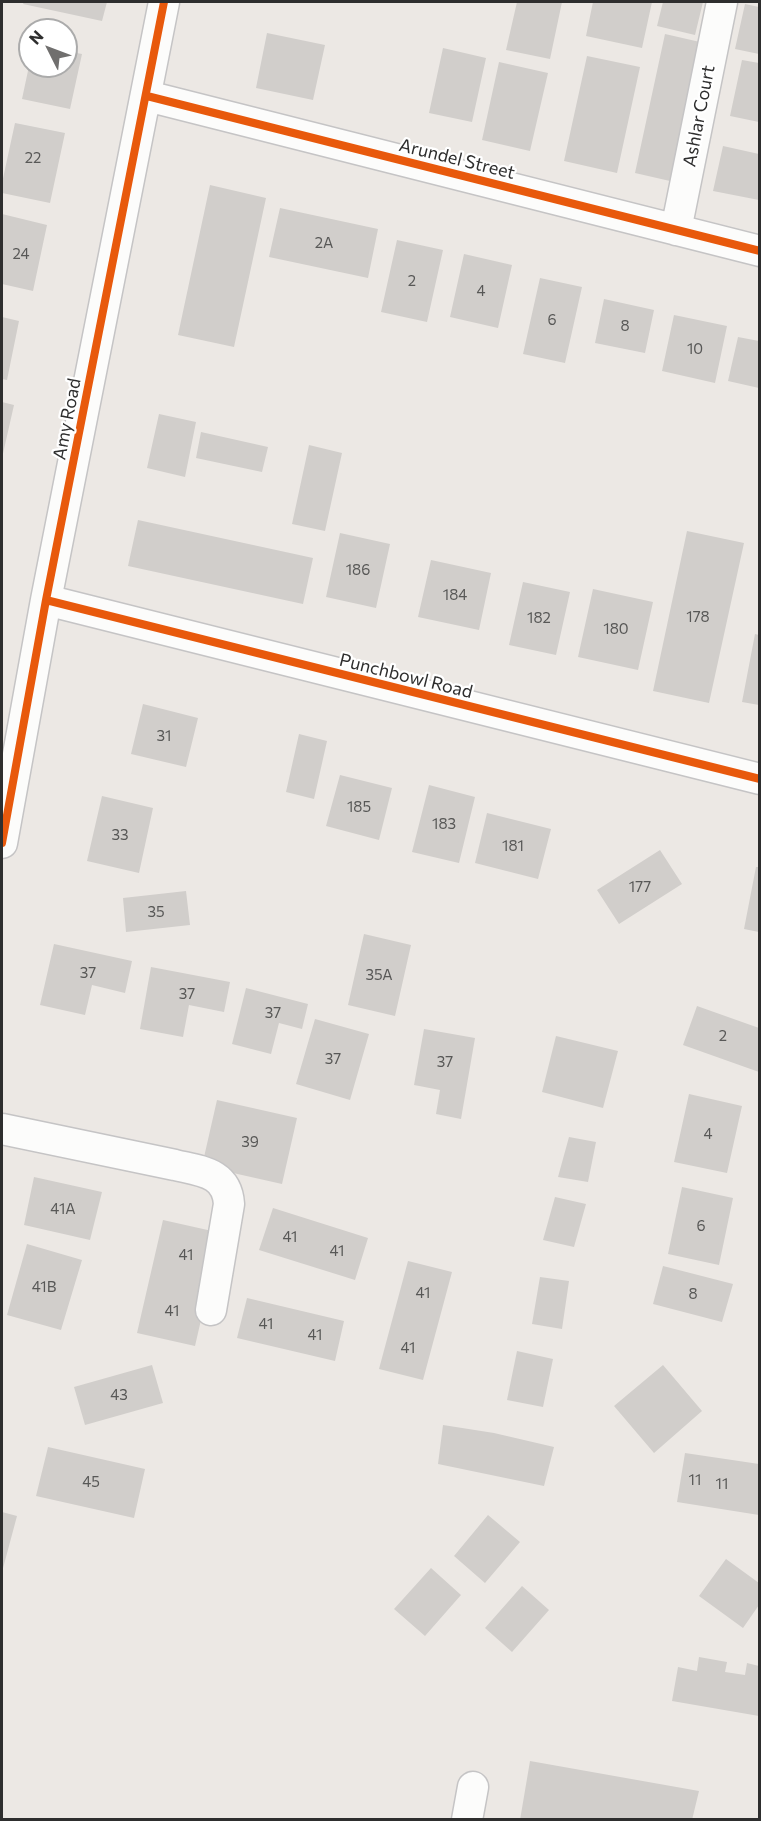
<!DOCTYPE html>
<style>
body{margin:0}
#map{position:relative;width:761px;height:1821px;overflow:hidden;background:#ece8e4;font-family:Commissioner,sans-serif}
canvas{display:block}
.frame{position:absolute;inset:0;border:3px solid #2e2e2e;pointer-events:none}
.north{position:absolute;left:18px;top:18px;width:60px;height:60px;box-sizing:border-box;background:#fff;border:2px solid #ababab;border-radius:50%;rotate:312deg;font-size:16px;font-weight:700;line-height:24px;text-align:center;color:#2e2e2e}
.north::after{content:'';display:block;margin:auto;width:21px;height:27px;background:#706f6e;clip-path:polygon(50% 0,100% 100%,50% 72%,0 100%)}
</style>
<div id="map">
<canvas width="761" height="1821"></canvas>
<div class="frame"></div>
<div class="north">N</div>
</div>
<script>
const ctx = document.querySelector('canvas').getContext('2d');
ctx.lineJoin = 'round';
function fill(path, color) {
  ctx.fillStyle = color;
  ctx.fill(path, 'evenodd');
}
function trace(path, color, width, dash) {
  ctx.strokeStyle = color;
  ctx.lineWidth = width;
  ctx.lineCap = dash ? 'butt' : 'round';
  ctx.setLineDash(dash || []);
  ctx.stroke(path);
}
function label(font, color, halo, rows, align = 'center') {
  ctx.font = font + ' Commissioner,sans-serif';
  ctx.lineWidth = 4.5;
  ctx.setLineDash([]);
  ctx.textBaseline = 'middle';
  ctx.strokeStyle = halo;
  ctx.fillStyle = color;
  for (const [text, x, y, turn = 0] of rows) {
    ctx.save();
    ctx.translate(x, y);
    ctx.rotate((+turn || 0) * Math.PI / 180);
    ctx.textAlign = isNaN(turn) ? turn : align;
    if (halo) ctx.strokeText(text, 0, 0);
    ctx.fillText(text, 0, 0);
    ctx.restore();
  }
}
fill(new Path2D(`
 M24,2H107L102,21L23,4Z
 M517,2H562L550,59L506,50Z
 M593,2H652L642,48L586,36Z
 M663,2H703L695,35L657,26Z
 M745,4L759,7V54L735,49Z
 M267,33L325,45L313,100L256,88Z
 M665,34L700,42L670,181L635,173Z
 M443,48L486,58L472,122L429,113Z
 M66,51L82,54L70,109L22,99L29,66H66Z
 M587,56L640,67L617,173L564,161Z
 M742,60L759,63V122L730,116Z
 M499,62L548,73L530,151L482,140Z
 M15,123L65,133L50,203L2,193V183Z
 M723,146L759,154V200L713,191Z
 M210,185L266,198L234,347L178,335Z
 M280,208L378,229L368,278L269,257Z
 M2,214L47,225L33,291L2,284Z
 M397,240L443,250L427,322L381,312Z
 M464,254L512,265L498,328L450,317Z
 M540,278L582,287L565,363L523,354Z
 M604,299L654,310L645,353L595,343Z
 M674,315L727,326L715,383L662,371Z
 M2,317L19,321L7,380L2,379Z
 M738,337L759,341V388L728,381Z
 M2,402L14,405L2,458Z
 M159,414L196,422L185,477L147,468Z
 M201,432L268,447L262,472L196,458Z
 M309,445L342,453L325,531L292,524Z
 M138,520L313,558L303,604L128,566Z
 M687,531L744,543L709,703L653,691Z
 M340,533L390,544L376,608L326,597Z
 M431,560L491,573L479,630L418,617Z
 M523,582L570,592L556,655L509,645Z
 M593,589L653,602L638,670L578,657Z
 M755,634L759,635V705L742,702Z
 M143,704L198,718L186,767L131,754Z
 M299,734L327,741L314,799L286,792Z
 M340,775L392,788L379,840L326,826Z
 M429,785L475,797L459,863L412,852Z
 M102,796L153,808L139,873L87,861Z
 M487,813L551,829L538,879L475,863Z
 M660,850L682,884L619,924L597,890Z
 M756,867H759V932L744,929Z
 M186,891L190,925L126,932L123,898Z
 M364,934L411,945L395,1016L348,1005Z
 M54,944L132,961L125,993L92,985L85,1015L40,1005Z
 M151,967L230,982L224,1012L189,1005L183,1037L140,1029Z
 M246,988L308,1004L302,1029L279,1023L271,1054L232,1044Z
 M697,1006L759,1028V1072L683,1045Z
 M315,1019L369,1034L350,1100L296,1084Z
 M424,1029L475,1038L461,1119L436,1114L440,1090L414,1085Z
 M556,1036L618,1051L603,1108L542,1092Z
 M689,1094L742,1106L727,1173L674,1162Z
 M217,1100L297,1118L282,1184L202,1166Z
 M569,1137L596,1142L588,1182L558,1177Z
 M34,1177L102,1192L90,1240L24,1225Z
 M682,1187L733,1198L719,1265L668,1254Z
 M555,1197L586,1204L574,1247L543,1240Z
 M273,1208L368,1238L355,1280L259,1250Z
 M163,1220L221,1233L195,1346L137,1333Z
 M27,1244L82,1260L61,1330L7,1315Z
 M408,1261L452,1272L423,1380L379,1369Z
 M663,1266L733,1284L722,1322L653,1304Z
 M540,1277L569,1281L562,1329L532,1324Z
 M247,1298L344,1321L335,1361L237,1338Z
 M517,1351L553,1359L543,1407L507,1400Z
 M152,1365L163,1403L85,1425L74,1387Z
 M663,1365L702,1411L654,1453L614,1406Z
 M443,1425L494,1433L554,1447L544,1486L438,1464Z
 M48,1447L145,1469L134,1518L36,1496Z
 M685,1453L759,1464V1515L677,1502Z
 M2,1512L17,1516L2,1572Z
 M488,1515L520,1542L485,1583L454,1556Z
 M726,1559L759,1583V1605L743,1628L699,1596Z
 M431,1568L461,1595L425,1636L394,1609Z
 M522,1586L549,1610L512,1652L485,1628Z
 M699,1657L727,1662L725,1672L745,1675L747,1663L759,1666V1716L672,1701L678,1667L697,1671Z
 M530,1761L699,1791L692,1820H520Z`), '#d1cecb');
const minor = new Path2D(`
 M147,96L760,251
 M676,230L722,2
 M46,600L760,779
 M2,843L46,600L164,2
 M2,1129L175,1165C200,1171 227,1172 229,1204L211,1310
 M467,1820L473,1787`);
trace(minor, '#c5c4c5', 33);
trace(minor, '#fcfcfb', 30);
trace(new Path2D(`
 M147,96L760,251
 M46,600L760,779
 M2,843L46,600L164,2`), '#e8590c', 8);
label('15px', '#585857', null, [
 ["22",33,158],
 ["2A",324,243],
 ["24",21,254],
 ["2",412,281],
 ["4",481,291],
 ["6",552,320],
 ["8",625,326],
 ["10",695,349],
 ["186",358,570],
 ["184",455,595],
 ["178",698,617],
 ["182",539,618],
 ["180",616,629],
 ["31",164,736],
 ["185",359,807],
 ["183",444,824],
 ["33",120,835],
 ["181",513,846],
 ["177",640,887],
 ["35",156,912],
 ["37",88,973],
 ["35A",379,975],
 ["37",187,994],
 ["37",273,1013],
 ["2",723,1036],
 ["37",333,1059],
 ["37",445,1062],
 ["4",708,1134],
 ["39",250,1142],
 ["41A",63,1209],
 ["6",701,1226],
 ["41",290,1237],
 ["41",337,1251],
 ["41",186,1255],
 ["41B",44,1287],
 ["41",423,1293],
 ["8",693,1294],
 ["41",172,1311],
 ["41",266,1324],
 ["41",315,1335],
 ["41",408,1348],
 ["43",119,1395],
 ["11",695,1480],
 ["45",91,1482],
 ["11",722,1484]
]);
label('18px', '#2e2e2e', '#fff', [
 ["Ashlar Court",699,116,-79],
 ["Arundel Street",457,159,14],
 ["Amy Road",67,419,-79],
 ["Punchbowl Road",406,676,14]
]);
</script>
